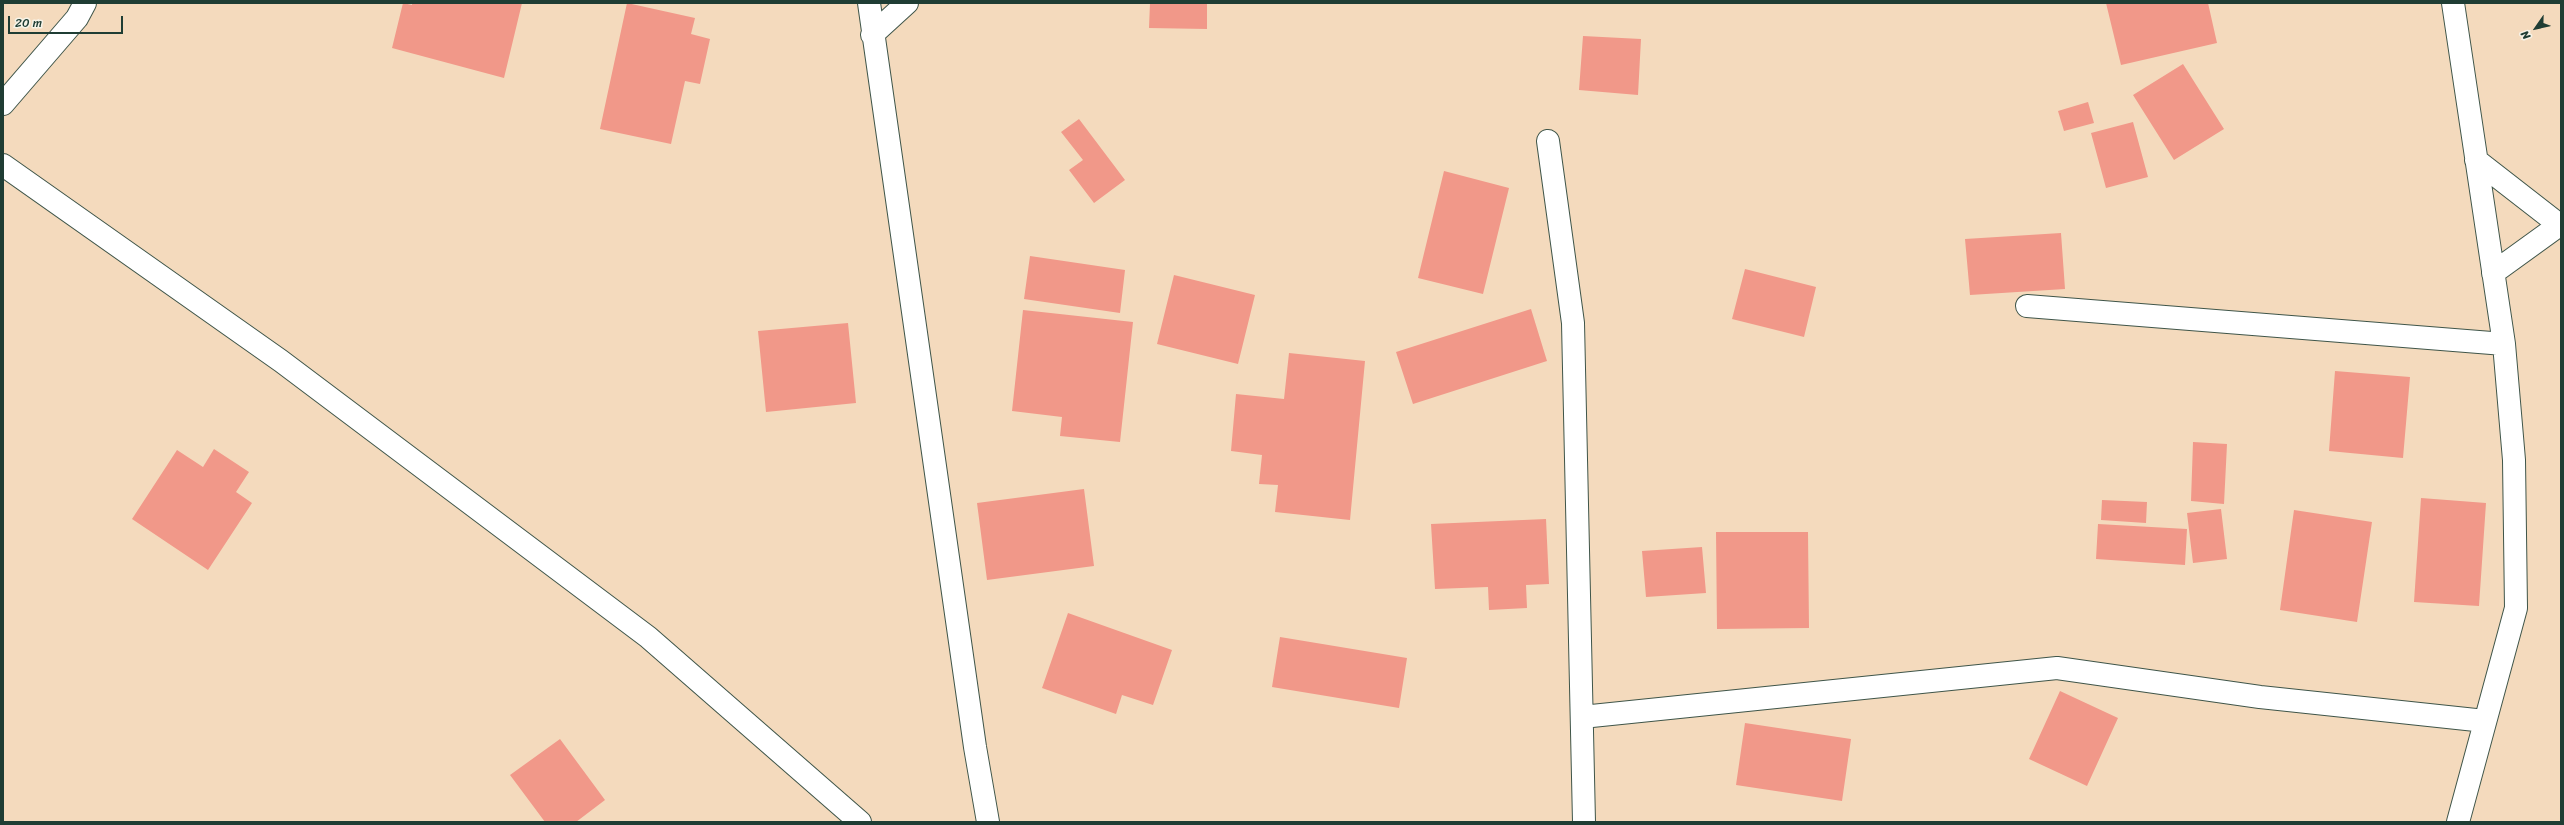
<!DOCTYPE html>
<style>
body{margin:0}
#map{position:relative;width:2564px;height:825px;overflow:hidden;background:#f4dabd;font-family:Sriracha,sans-serif}
canvas{display:block}
.frame{position:absolute;inset:0;border:4px solid #1f3d34;pointer-events:none}
.north{position:absolute;left:2516px;top:8px;width:40px;height:40px;-webkit-text-stroke:3px #f7f3e8;paint-order:stroke;rotate:236deg;font-size:11px;font-weight:700;line-height:16px;text-align:center;color:#1f3d34}
.north::after{content:'';display:block;margin:auto;width:14px;height:18px;background:#1f3d34;clip-path:polygon(50% 0,100% 100%,50% 72%,0 100%)}
.scale{position:absolute;left:8px;top:16px;width:115px;height:18px;box-sizing:border-box;border:2px solid #1f3d34;border-top:0;padding-left:5px;font-size:12px;line-height:14px;white-space:nowrap;color:#1f3d34;-webkit-text-stroke:3px #f7f3e8;paint-order:stroke}
</style>
<div id="map">
<canvas width="2564" height="825"></canvas>
<div class="frame"></div>
<div class="north">N</div>
<div class="scale">20 m</div>
</div>
<script>
const ctx = document.querySelector('canvas').getContext('2d');
ctx.lineJoin = 'round';
function fill(path, color) {
  ctx.fillStyle = color;
  ctx.fill(path, 'evenodd');
}
function trace(path, color, width, dash) {
  ctx.strokeStyle = color;
  ctx.lineWidth = width;
  ctx.lineCap = dash ? 'butt' : 'round';
  ctx.setLineDash(dash || []);
  ctx.stroke(path);
}
fill(new Path2D(`
 M403,3L412,5V3H522L504,78L392,48Z
 M627,3L695,18L691,34L710,39L700,84L685,81L671,144L600,129Z
 M1150,3H1207V29L1149,28Z
 M2106,3H2208L2217,43L2121,65Z
 M1583,36L1641,39L1638,95L1579,90Z
 M2183,64L2224,129L2174,160L2133,95Z
 M2088,102L2094,123L2064,131L2058,111Z
 M1079,119L1125,180L1094,203L1069,170L1083,160L1061,132Z
 M2133,122L2148,177L2106,188L2091,133Z
 M1444,171L1509,188L1483,294L1418,278Z
 M2061,233L2065,289L1970,295L1965,239Z
 M1030,256L1125,270L1120,313L1024,299Z
 M1745,269L1816,287L1804,337L1732,319Z
 M1174,275L1255,295L1238,364L1157,344Z
 M1531,309L1547,361L1413,404L1396,352Z
 M1023,310L1133,322L1120,442L1060,436L1062,417L1012,411Z
 M848,323L856,403L766,412L758,331Z
 M1289,353L1365,361L1350,520L1275,512L1278,485L1259,484L1262,455L1231,451L1236,394L1284,399Z
 M2335,371L2410,377L2403,458L2329,451Z
 M2193,442L2227,444L2224,504L2191,501Z
 M214,449L249,472L236,492L252,503L208,570L132,519L177,450L203,467Z
 M1084,489L1094,566L987,580L977,503Z
 M2421,498L2486,503L2479,606L2414,602Z
 M2102,500L2147,502L2146,523L2101,520Z
 M2221,509L2227,559L2193,563L2187,513Z
 M2294,510L2372,522L2357,622L2280,610Z
 M1546,519L1549,584L1526,585L1527,608L1489,610L1488,587L1435,589L1431,524Z
 M2098,524L2187,529L2185,565L2096,559Z
 M1716,532H1808L1809,628L1717,629Z
 M1702,547L1706,593L1646,597L1642,551Z
 M1068,613L1172,650L1153,705L1122,695L1116,714L1042,688Z
 M1280,637L1407,658L1399,708L1272,687Z
 M2060,691L2118,718L2087,786L2029,759Z
 M1745,723L1851,739L1842,801L1736,785Z
 M560,739L605,800L576,822H545L510,775Z`), '#f19889');
const street = new Path2D(`
 M869,3L975,747L988,822
 M2453,3L2504,344L2514,460L2516,608L2458,822
 M872,35L907,3
 M3,104L77,18L85,3
 M1548,141L1573,323L1584,822
 M2476,160L2561,226
 M3,165L281,361L648,637L860,822
 M2493,273L2558,226
 M2027,306L2504,344
 M1582,717L2057,668L2260,697L2485,721`);
trace(street, '#3f5549', 24);
trace(street, '#fff', 22);
</script>
